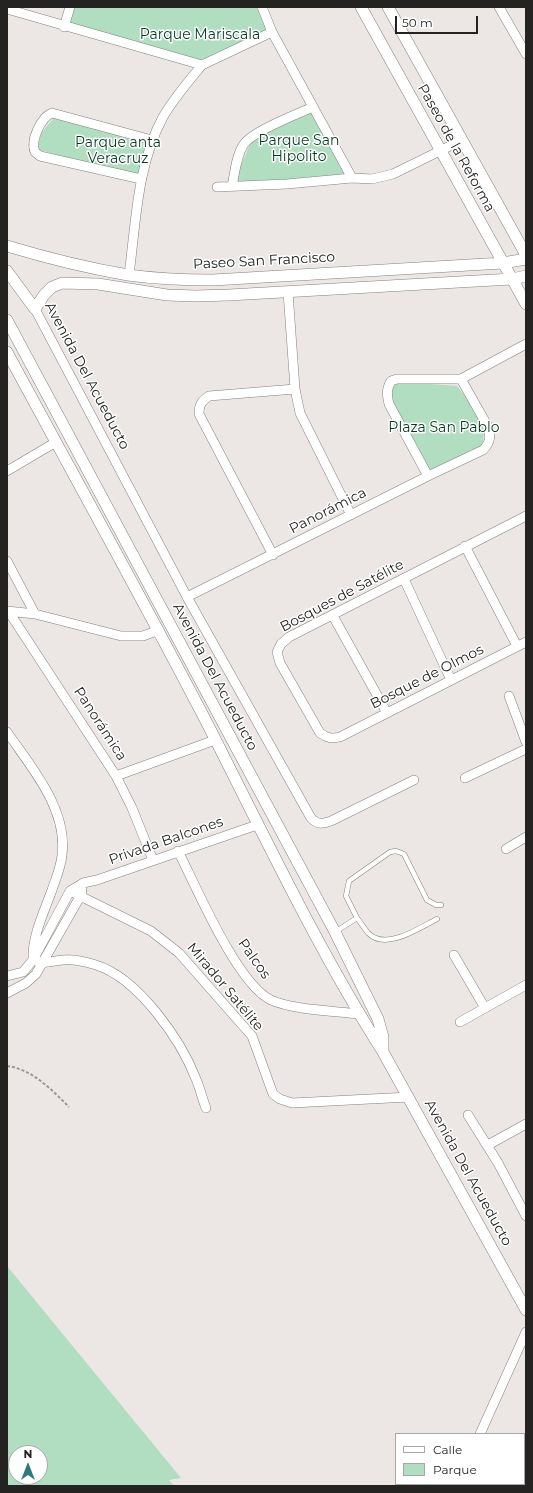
<!DOCTYPE html>
<meta charset="utf-8">
<style>
body{margin:0}
#map{position:relative;width:533px;height:1493px;overflow:hidden;background:#ece7e5;font-family:Montserrat,sans-serif}
canvas{display:block}
.frame{position:absolute;inset:0;border:8px solid #242322;pointer-events:none}
.legend{position:absolute;left:395px;top:1433px;width:130px;height:52px;box-sizing:border-box;background:#fff;border:1px solid #a7a7a7;margin:0;padding:5px 7px;list-style:none;font-size:12px;color:#242322}
.legend li{display:flex;align-items:center;gap:8px;height:20px}
.legend b{width:20px;border:1px solid #a7a7a7}
.north{position:absolute;left:8px;top:1445px;width:40px;height:40px;box-sizing:border-box;background:#fff;border:1px solid #a7a7a7;border-radius:50%;rotate:0deg;font-size:11px;font-weight:700;line-height:16px;text-align:center;color:#242322}
.north::after{content:'';display:block;margin:auto;width:14px;height:18px;background:#2f797d;clip-path:polygon(50% 0,100% 100%,50% 72%,0 100%)}
.scale{position:absolute;left:395px;top:16px;width:83px;height:18px;box-sizing:border-box;border:2px solid #242322;border-top:0;padding-left:5px;font-size:12px;line-height:14px;white-space:nowrap;color:#242322;-webkit-text-stroke:3px #fff;paint-order:stroke}
</style>
<div id="map">
<canvas width="533" height="1493"></canvas>
<div class="frame"></div>
<ul class="legend">
<li><b style="height:5px;background:#fff"></b>Calle</li>
<li><b style="height:11px;background:#b1ddc1"></b>Parque</li>
</ul>
<div class="north">N</div>
<div class="scale">50 m</div>
</div>
<script>
const ctx = document.querySelector('canvas').getContext('2d');
ctx.lineJoin = 'round';
function fill(path, color) {
  ctx.fillStyle = color;
  ctx.fill(path, 'evenodd');
}
function trace(path, color, width, dash) {
  ctx.strokeStyle = color;
  ctx.lineWidth = width;
  ctx.lineCap = dash ? 'butt' : 'round';
  ctx.setLineDash(dash || []);
  ctx.stroke(path);
}
function label(font, color, halo, rows, align = 'center') {
  ctx.font = font + ' Montserrat,sans-serif';
  ctx.lineWidth = 3;
  ctx.setLineDash([]);
  ctx.textBaseline = 'middle';
  ctx.strokeStyle = halo;
  ctx.fillStyle = color;
  for (const [text, x, y, turn = 0] of rows) {
    ctx.save();
    ctx.translate(x, y);
    ctx.rotate((+turn || 0) * Math.PI / 180);
    ctx.textAlign = isNaN(turn) ? turn : align;
    if (halo) ctx.strokeText(text, 0, 0);
    ctx.fillText(text, 0, 0);
    ctx.restore();
  }
}
fill(new Path2D(`
 M70,7H256L272,32L202,65L64,27Z
 M313,107L352,178L232,186L254,135Z
 M57,114L152,140L141,179L33,148V143Z
 M391,381L457,386L484,419L483,450L428,476L389,404Z
 M7,1266L181,1478L169,1480L174,1486H7ZM16,1453H40V1477H16Z`), '#b1ddc1');
const service = new Path2D(`
 M357,918C361,923 364,928 368,933C386,951 419,928 437,919
 M335,932L357,918L346,896L349,881L390,852L396,851L404,854L427,900L436,905H441`);
const minor = new Path2D(`
 M262,7L272,32L352,178
 M499,7L526,54
 M7,9L202,65L272,32
 M64,27L70,7
 M141,179L40,156L35,152C30,141 41,117 52,113L152,140
 M232,186C235,172 236,156 244,144C253,131 297,114 313,107
 M217,187L287,184L352,178L372,179L393,174L462,140
 M129,275C136,222 137,165 163,117C174,98 188,82 202,65
 M288,292L295,389L300,413L351,515
 M35,309L187,597L311,818C318,825 322,824 331,821L414,780
 M7,471L56,442
 M428,476L389,404C387,395 386,390 391,381L397,379H461L526,344
 M526,516L289,637L281,644L277,652L280,663L320,733C327,738 332,739 340,737L526,642
 M465,546L517,646
 M273,555L199,414C199,404 202,401 209,396L295,389
 M7,561L35,614
 M404,579L451,680
 M187,597L428,476L483,450C491,442 491,435 487,425L461,379
 M7,611L35,614L121,636H143L159,630
 M9,612L116,776L132,808L153,860
 M333,616L387,713
 M509,696L526,742
 M7,732C31,767 68,809 62,855C61,867 56,878 52,890C44,912 32,936 33,960C46,965 50,961 63,960C73,959 86,962 96,965C138,978 181,1040 196,1079C200,1088 202,1098 206,1108
 M116,776L215,740
 M465,778L526,749
 M506,849L526,837
 M178,851C196,886 237,984 271,1000C293,1010 335,1011 359,1014
 M70,891L151,931L179,953L252,1036L273,1094L280,1099L292,1103L409,1097
 M454,955L485,1008
 M7,976L23,972L33,960L70,891L83,883L97,880L257,825
 M7,993L26,983L36,974L81,895L82,890
 M460,1022L526,985
 M468,1115L498,1163L526,1216
 M488,1145L526,1124
 M480,1434L526,1332
 M446,1486L448,1484`);
const tertiary = new Path2D(`
 M361,7L526,304
 M388,7L526,255
 M7,246C47,258 87,268 128,275C157,279 185,280 213,280L503,263L526,259
 M7,271L35,309L44,295L52,287L62,283L98,284L167,295L195,296L229,295L512,279L526,276
 M7,320L335,932L378,1019L383,1037V1051
 M7,352C74,476 143,600 208,725C264,835 317,948 383,1052L526,1310`);
trace(service, '#84807d', 5.5);
trace(minor, '#84807d', 10);
trace(tertiary, '#84807d', 12);
trace(new Path2D(`
 M7,1066C32,1069 52,1090 69,1107`), '#9a9695', 2, [3, 2]);
trace(service, '#fff', 4.5);
trace(minor, '#fff', 9);
trace(tertiary, '#fff', 11);
label('14px', '#053a21', '#fff', [
 ["Parque Mariscala",200,35],
 ["Parque San",299,141],
 ["Hipolito",299,157],
 ["Parque anta",118,143],
 ["Veracruz",118,159],
 ["Plaza San Pablo",444,428]
]);
label('14px', '#242322', '#fff', [
 ["Paseo de la Reforma",456,148,61],
 ["Paseo San Francisco",264,261,-3],
 ["Avenida Del Acueducto",87,376,62],
 ["Panorámica",328,511,-27],
 ["Bosques de Satélite",342,596,-28],
 ["Avenida Del Acueducto",215,677,62],
 ["Bosque de Olmos",427,677,-27],
 ["Panorámica",100,724,57],
 ["Privada Balcones",166,841,-19],
 ["Palcos",254,959,55],
 ["Mirador Satélite",225,987,50],
 ["Avenida Del Acueducto",468,1173,61]
]);
</script>
